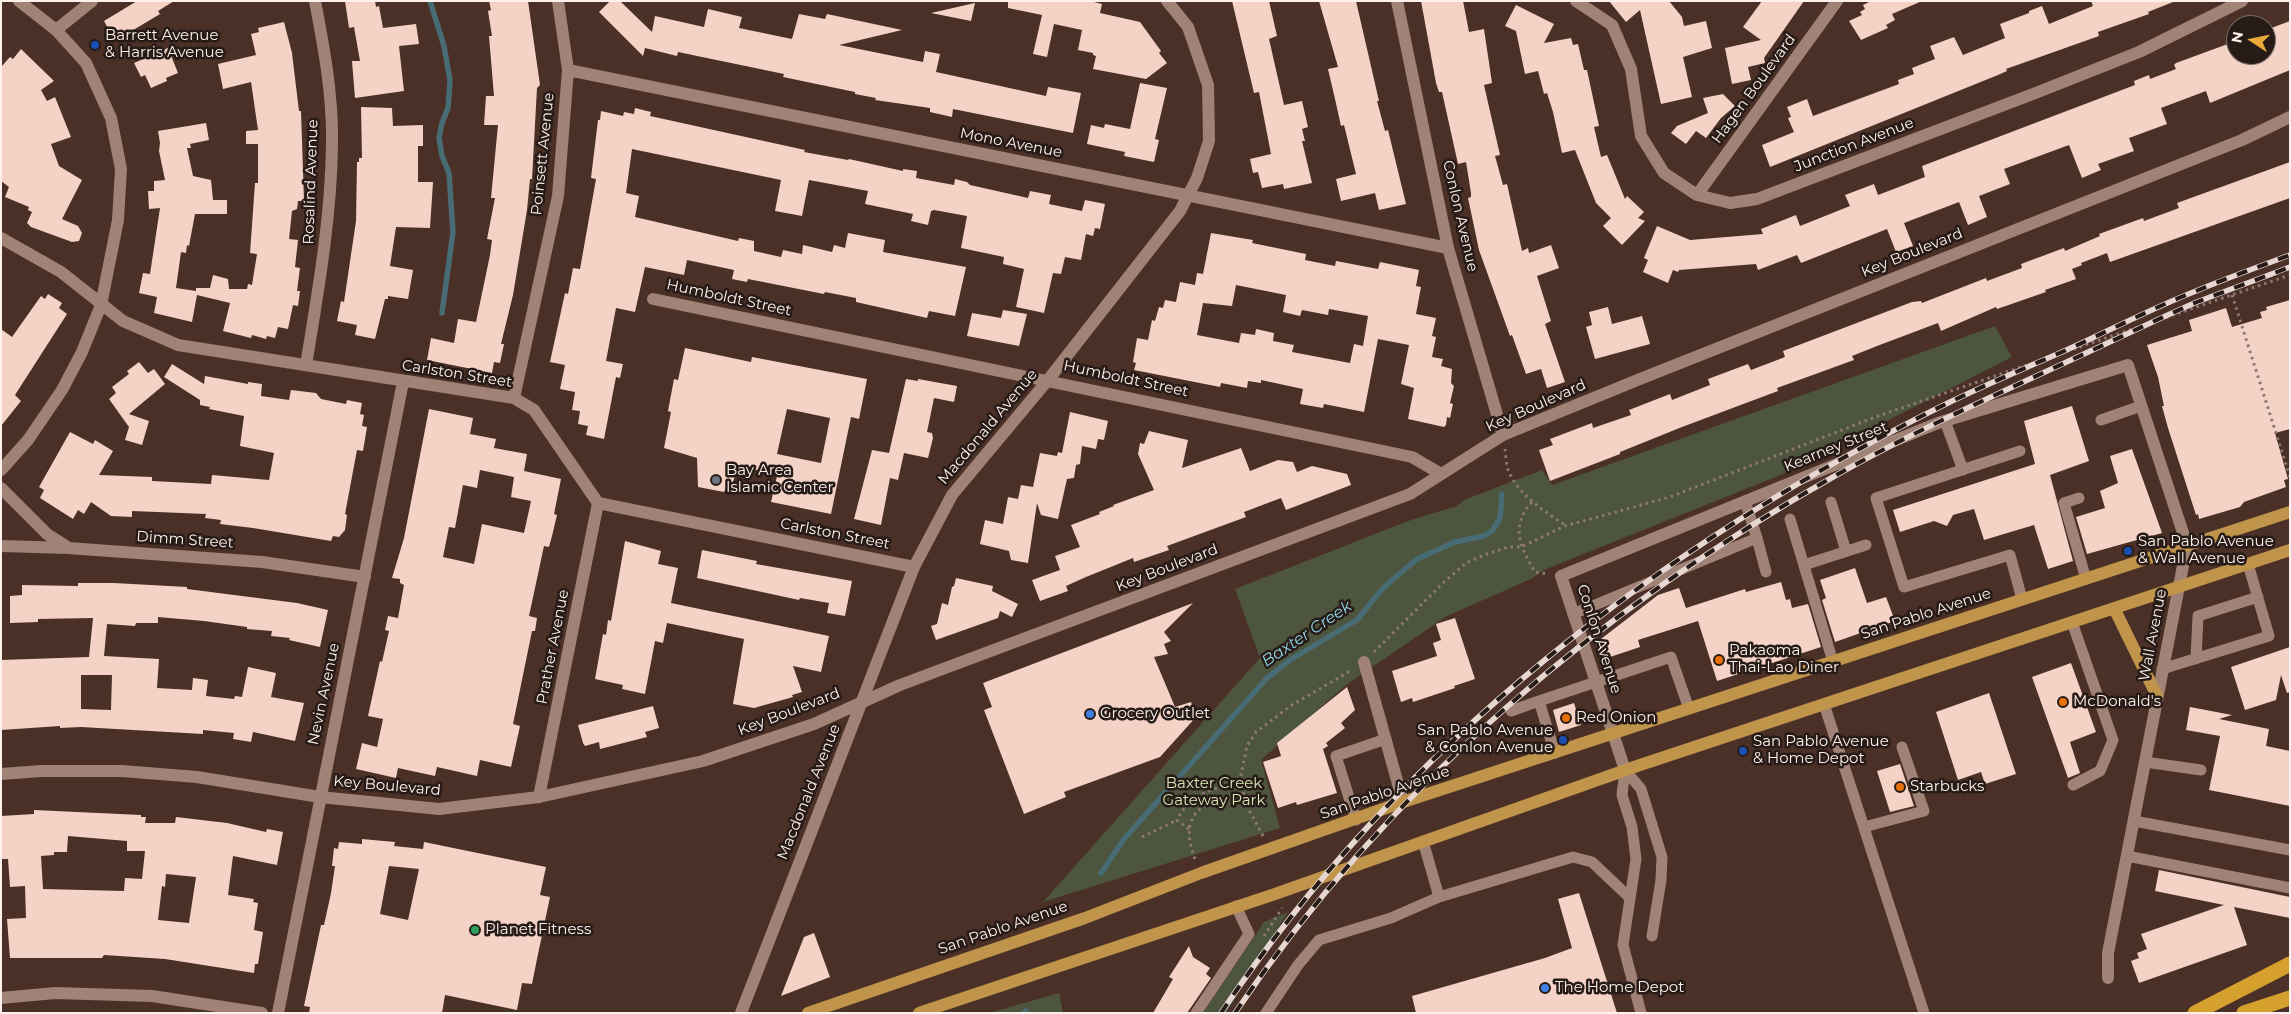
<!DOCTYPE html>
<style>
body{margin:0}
#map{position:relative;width:2291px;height:1014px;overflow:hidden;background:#4a3026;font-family:Montserrat,sans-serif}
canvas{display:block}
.frame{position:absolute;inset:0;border:2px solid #fef0eb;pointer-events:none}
.north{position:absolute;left:2226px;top:15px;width:50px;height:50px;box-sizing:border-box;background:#271b17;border:1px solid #7d706c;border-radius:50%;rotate:281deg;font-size:14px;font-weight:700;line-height:20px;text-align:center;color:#fef0eb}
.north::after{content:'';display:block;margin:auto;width:18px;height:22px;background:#eaaa39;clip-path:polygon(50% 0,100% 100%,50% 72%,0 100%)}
</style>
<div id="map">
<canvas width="2291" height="1014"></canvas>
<div class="frame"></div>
<div class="north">N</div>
</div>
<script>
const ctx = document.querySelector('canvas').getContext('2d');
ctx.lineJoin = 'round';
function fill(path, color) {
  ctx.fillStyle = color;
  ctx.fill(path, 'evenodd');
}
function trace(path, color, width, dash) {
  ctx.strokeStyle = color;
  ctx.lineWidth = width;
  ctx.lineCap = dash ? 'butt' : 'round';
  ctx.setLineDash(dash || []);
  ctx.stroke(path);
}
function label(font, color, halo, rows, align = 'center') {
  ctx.font = font + ' Montserrat,sans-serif';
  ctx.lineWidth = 5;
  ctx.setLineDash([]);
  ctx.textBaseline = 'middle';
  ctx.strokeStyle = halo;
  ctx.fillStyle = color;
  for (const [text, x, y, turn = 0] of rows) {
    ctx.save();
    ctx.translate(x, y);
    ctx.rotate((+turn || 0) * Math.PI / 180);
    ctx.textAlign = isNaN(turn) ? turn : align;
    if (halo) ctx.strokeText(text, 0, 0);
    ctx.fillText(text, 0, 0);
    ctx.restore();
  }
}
fill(new Path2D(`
 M1995,326L2012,357L1783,474L1546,569L1531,579L1447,616L1346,685L1261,760L1280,828L1043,902L1260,658L1235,589L1408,521L1457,506L1464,500L1542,470L1552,485Z
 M1288,912L1226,1013H1203L1264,922Z
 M1059,993L1063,1013H989Z`), '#4d553e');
trace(new Path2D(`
 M430,1L444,46L450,80L448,108L442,123L439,138L442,156L449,173L453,232L442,313
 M1101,873L1124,839L1267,678L1290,660L1357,620L1382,589L1417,559L1455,542L1484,536L1492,531L1500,518L1502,494
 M1024,1013L1026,1011`), '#486c74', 5.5);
fill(new Path2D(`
 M137,1H174L158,11L160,14L115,41L104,21Z
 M345,1H375L376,7L379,6L383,28L416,24L419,44L399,46L404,91L355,98L352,61H360L354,27L349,28Z
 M489,1H528L540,85L537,88L532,179H530L527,210L513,295L501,344H504L500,363L494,362L492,373L427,360L431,338L454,343L458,319L476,322L490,255L492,240L487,239L495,198H491L498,125H484L486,96H494L489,36H492L488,11L491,10Z
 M610,1H620L652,32L655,16L704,27L708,9L742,17L739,28L792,39L799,14L825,19L827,14L902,30L839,45L923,62L925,51L940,54L936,72L1046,96L1048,87L1081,93L1073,133L953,109L952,117L930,112V108L875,100L876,98L855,94V92L783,77L784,74L678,52L677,56L645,48L643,56L599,12Z
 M1008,1H1090L1102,4L1100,13L1140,22L1161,51L1159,53L1167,63L1146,79L1093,69L1096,56L1093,55V53L1078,50L1082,30L1054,24L1047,57L1033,54L1042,15L1008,8Z
 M1232,1H1269L1277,36L1269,39L1284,105L1302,101L1308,127L1302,129L1305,141H1302L1312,183L1284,189L1283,184L1262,188L1258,172L1253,173L1250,159L1271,154L1259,92L1254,93Z
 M1319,1H1356L1379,101H1377L1385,131L1388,130L1406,204L1379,210L1375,193L1341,201L1336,179L1356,174L1344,125L1341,126L1335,99L1328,69L1338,67Z
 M1421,1H1463L1469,32L1484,29L1492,83L1484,85L1500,155L1495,156L1503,185L1507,184L1522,251L1528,248L1529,253L1551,245L1559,268L1537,276L1551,321L1545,324L1565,382L1547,388L1541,369L1526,374L1512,335L1510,336L1479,250L1468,198L1471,197V193L1466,162L1458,164L1442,92H1439L1436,83Z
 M1609,1H1669L1682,17L1684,26L1706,21L1712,48L1683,57L1692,97L1661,104L1640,10L1626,22Z
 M1762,1H1804L1764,58L1765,63L1748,67L1751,80L1732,84L1725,48L1761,40L1743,27Z
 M1871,1H1922L1892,14L1895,20L1886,25L1888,28L1861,40L1849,21L1862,15L1860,12L1865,9L1863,5Z
 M2091,1L2173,2L2148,12L2149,14L2098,32L2099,36L2006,69L2007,71L1998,75L1770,167L1762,145L1794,132L1788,118L1791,117L1787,107L1807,99L1813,116L1899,84L1898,80L1914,74L1912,68L1935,59L1930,46L1954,37L1963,55L2005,38L2000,24L2029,13V11L2042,6L2049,24L2093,6Z
 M975,3L971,21L931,13Z
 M1516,5L1554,24L1544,43L1571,38L1573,45L1578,44L1584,70H1587L1599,126L1594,127L1601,157L1607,155L1625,199L1627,196L1644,212L1638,218L1645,221L1622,245L1603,226L1611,218L1596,203L1575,150L1562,153L1553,112L1547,93L1544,94L1538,71L1525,74L1516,31L1505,26Z
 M2290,21V70L2210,103L2206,91L2161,108L2167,124L2129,138L2134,151L2098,164L2101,170L2082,178L2069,145L2004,169L2010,184L1979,196L1987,217L1968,225L1959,202L1904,223L1913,246L1896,252L1887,229L1801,263L1797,255L1758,270L1756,264L1679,270L1678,272L1673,270L1668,283L1643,272L1648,260L1644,258L1657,226L1690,240L1763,234L1761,229L1796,215L1800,226L1850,206L1845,195L1874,184L1878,195L1925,177L1922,166L2135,85L2134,81L2149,75L2150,79L2176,69L2174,65L2176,63L2236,41V55H2266V30Z
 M284,22L292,53L299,111H301L304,201H298L297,209L292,211L289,239L298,240L295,267L300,268L297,291H300L298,306L293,305L288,329L278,327L275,338L267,336L266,339L252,335L251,338L223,331L230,303L197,295L192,322L154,313L157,297L139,293L143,273L150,274L160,208L149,209L148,191H154V181L165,180L159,151L160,143L158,131L206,123L209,140L190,144L191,148H187L193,176L211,180L213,200H227V214H195L189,246L187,245L186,253L181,252L176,288L196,291V288H210L213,275L228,279L229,289H247L248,284L252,285L257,254L250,253L255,183H258V144H246V131L258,130L251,82L223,89L218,64L256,55L251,34L259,32L258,28Z
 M168,48L178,73L166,78L167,81L151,88L145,75L141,77L134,63Z
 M21,49L54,81L41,90L47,101L55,97L71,137L51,144L59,166L82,180L62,219L78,226L82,233L79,241L72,242L31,227L27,223L32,212L28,210L29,207L5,197L9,187L1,181V67L10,57L13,59Z
 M1140,83L1167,88L1155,139L1159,140L1154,162L1124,156L1125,152L1087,144L1091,125L1104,128L1105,124L1130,129Z
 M1723,94L1735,106L1721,118L1706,138L1696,131L1686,144L1671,133L1677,126L1708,113L1703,98Z
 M361,107L392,108L393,126L423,125V146H418V182H433L430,228L396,227L390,266L413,270L408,299L388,296V299H385L375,339L355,335L357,325L337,321L341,301L344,302L356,221L357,162H359V158H362Z
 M635,108L651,112L650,116L805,150L804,152L848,160L849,159L903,171V169L917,171L916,178L954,185L955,179L967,182L970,185L1028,198L1030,191L1051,195L1049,204L1082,211L1085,200L1105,204L1100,229L1095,228L1093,236L1086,234L1081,260L1065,257L1061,274L1053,273L1044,313L1016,307L1024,269L1003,264L1004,257L961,248L967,216L934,210L931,211L928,225L911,221L913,214L865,204L868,191L809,180L802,216L775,211L781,180L632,149L626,193L639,196L635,217L738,241L739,238L754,241V251L781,257L783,250L802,254L803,245L832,252L834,245L845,248L848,233L885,240L883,252L966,267L955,316L929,311L927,318L856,302V298L825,292L824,294L748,279L747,282L732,279L734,270L687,260L684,275L645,267L635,312L616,308L606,361L623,364L620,378L616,377L604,439L586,435L588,426L578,424L580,411L572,410L575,392L560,389L565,365L550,362L565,293L568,294L573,268L580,269L596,179L591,178L598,120H600L601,111L623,116L624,112L634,114Z
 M2290,162V198L2110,262L2107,253L2081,263L2082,265L2072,269L2076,279L2045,290L2046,292L1997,309L1996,307L1941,331L1938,323L1877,346L1852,356L1854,360L1777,388L1778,391L1682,427L1620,452V454L1550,481L1539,450L1553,445L1550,439L1592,423L1593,428L1631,415L1629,410L1670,394L1672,400L1710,385L1708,379L1748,364L1751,370L1785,357L1783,351L1912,302L1921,301L1922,303L1986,278L1987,281L2022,268L2021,264L2064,248L2065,251L2100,236L2099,234L2143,218L2144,221L2179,208L2177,203Z
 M1211,233L1253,240L1252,243L1306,254L1305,260L1335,266L1336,261L1378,269L1380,262L1419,270L1416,286L1421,287L1416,314L1436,318L1432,336L1436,337L1432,357L1443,359L1441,366L1452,369L1451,383L1454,386L1450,403L1453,404L1450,418L1447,417L1446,425L1444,427L1408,419L1414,388L1401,384L1409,345L1378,339L1364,412L1324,404L1323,408L1300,404L1303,389L1261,380V383L1248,381L1247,388L1221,383L1220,387L1134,370L1136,363L1133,362L1137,338L1148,340L1152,320L1155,321L1159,307L1163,308L1165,300L1176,302L1180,282L1195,285L1197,273L1203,274ZM1236,285L1286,295L1283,312L1300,316L1302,310L1328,315L1329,309L1368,316L1363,346L1354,344L1350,363L1292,352L1294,345L1273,341L1274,333L1256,329L1255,335L1241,333L1239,343L1197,335L1203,303L1232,306Z
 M48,294L62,303L59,308L67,314L15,395L21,401L1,426V329L12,337L41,296L45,299Z
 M2290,300V429L2275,433L2288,479L2284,480L2286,487L2244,502L2240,507L2199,519L2198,514L2196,515L2168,428L2162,406H2164L2158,377L2147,345L2192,331L2189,320L2226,308L2232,327L2262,318L2260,312L2267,310L2266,307Z
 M1608,307L1612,324L1642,316L1650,344L1595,359L1586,327L1592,325L1589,312Z
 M1003,310L1027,314L1019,346L967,336L972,313L1001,318Z
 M685,348L751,362L752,357L867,379L859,419L851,417L831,514L771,502L778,472L738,468L732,484L727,485L724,492L698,487L697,458L664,448L671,412L668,411L674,379L678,380ZM787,409L830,418L821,463L777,454Z
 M139,362L148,373L154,369L165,384L129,414L149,421L142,445L125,440L129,427L109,399L116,393L112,387L129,374L127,371Z
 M172,364L204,384L205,376L248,384V382L262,384L261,396L289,400L291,390L316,393L321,399L346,404L347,400L362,403L360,414L364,415L362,426L367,427L363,451L357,450L345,514L347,515L345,530L339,537L333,536L331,541L253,528L220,524L221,520L205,518L206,514L132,511V517L111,516L91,502L84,514L78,510L73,519L40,498L44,490L39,487L70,432L93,444L95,440L113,451L99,475L152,477V481L211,484L212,475L269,480L274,453L240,446L244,416L209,409L210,407L200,405V400L164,377Z
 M906,379L918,381V379L957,386L954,402L934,398L927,432L932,433L933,438L928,458L904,453L898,480L890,478L881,525L854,519L872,450L889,453Z
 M2072,406L2089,461L2050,475L2073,561L2048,569L2034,525L1984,540L1974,509L1953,515L1947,526L1934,521L1900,532L1893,510L2035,464L2024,421Z
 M429,409L473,418L470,434L496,439L494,448L527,454L524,471L561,479L554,514L557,515L552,536L549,547L544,546L529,616L537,618L535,631H532L513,724L520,726L511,767L480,760L477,776L437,767L435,776L398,768L396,778L356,769L362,743L377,747L383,719L368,716L380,661L382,662L389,631L385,630L388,616L398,618L404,585L400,583V579L392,578L404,538ZM480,470L514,477L511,497L531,501L524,533L482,524L474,564L443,557L449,527L455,528L463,485L477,488Z
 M1070,412L1108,421L1104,440L1098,439L1096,449L1082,446L1080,464L1076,465L1074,478L1067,479L1058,519L1041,515L1037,503L1028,563L1011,560L1009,551L980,544L985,520L1003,524L1008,497L1018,499L1021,485L1033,487L1040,453L1057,456L1058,452L1062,453Z
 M1149,431L1188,440L1182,468L1241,448L1250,471L1278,460L1293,462L1297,472L1312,466L1347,474L1351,485L1286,510L1281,498L1244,512L1246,517L1167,546L1169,550L1134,562L1133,558L1086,577L1066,586L1068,591L1040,601L1032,580L1060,570L1055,556L1080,547L1071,525L1100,514L1099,512L1114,506L1113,505L1154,490L1138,454L1140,443L1144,444Z
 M2132,449L2162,533L2087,554L2076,517L2105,508L2100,491L2118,483L2110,456Z
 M625,541L661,551L658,564L678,568L671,603L829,636L821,672L793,666L802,692L792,695L793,697L754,708L733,704L744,639L667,623L663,643L655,641L645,694L622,689L623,685L595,679L603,634L606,635L608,620L611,621Z
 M702,550L757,561L756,564L852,581L845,616L827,613L829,603L800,598L799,600L697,578Z
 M1855,568L1867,603L1886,597L1895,621L1835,642L1822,600L1826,598L1820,580Z
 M956,578L993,586L992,591L1018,604L1012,617L1000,611L998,618L936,640L931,626L937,624L942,603L948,605L952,587L954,586Z
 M1781,582L1786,600L1790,599L1792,608L1808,604L1821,647L1717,681L1698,621L1638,640L1640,647L1607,658L1601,639L1658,595L1679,588L1686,608L1745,589L1746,592Z
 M78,583H114L187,587V589L297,603L328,610L320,647L289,640L290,638L271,636L272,631L247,629V627L204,621L158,617V623H136L135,626L107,624L104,656L159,659L157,688L192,690L193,678L208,680L206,696L234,699L235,696L242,697L248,667L276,673L271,697L304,703L295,741L253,732L251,742L233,739L234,733L203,730V734L81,727L60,728V726L1,730V660L89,657L93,618L38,619V622L10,623V596L22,595V585L78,586ZM81,675H112L111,710L81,709Z
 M1193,603L1164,632L1171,641L1164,644L1168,654L1154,657L1175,707L1191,702L1196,717L1160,757L1064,792L1066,797L1024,814L984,710L992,707L983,683Z
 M1455,618L1475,679L1454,686L1455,688L1413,702L1412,698L1401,702L1392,671L1437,656L1433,643L1441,640L1436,624Z
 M2290,647V692L2287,693L2281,675L2276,700L2245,710L2231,667Z
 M2071,663L2096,732L2070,742L2080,773L2068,778L2032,677Z
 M1347,687L1355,710L1341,723L1345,728L1326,743L1328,746L1323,749L1337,793L1297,805L1296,802L1278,808L1263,762L1281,756L1277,743Z
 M1989,693L2016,774L1985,784L1981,772L1958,780L1936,712Z
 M1574,703L1581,725L1559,732L1553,710Z
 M653,706L659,728L645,732L647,737L600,749L599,742L585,746L583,743L578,725Z
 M2190,707L2232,715L2219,719L2269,729L2266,746L2290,751V806L2209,790L2220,736L2186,730Z
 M1900,764L1914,806L1890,812L1877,771Z
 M34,810L141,815V817H146L145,823H175L176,817L227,823L266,832L267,829L283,832L277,865L233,856L228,895L254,899L253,902L258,903L254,930L263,932L258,964H255L254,973L165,959L104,955L102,958H10L7,919L26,918L25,886L10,887L8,859H1V816L34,814ZM68,836L127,841V851H145L142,879L125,878L124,891L43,889L41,856L54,855V852H67ZM166,874L196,877L189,923L158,920L162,886L165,887Z
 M362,839L395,842L394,846L423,849L424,842L546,867L540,895L550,897L537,959L532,984L522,983L517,1010L445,995L442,1013H309L310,1007L304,1006L321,925H324L331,893L335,866H332L334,848L338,849L339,842L362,844ZM389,866L419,869L408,920L380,914Z
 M2159,870L2290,897V918L2234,907L2247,945L2139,983L2131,961L2139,958L2137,953L2147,949L2141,934L2224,905L2155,891Z
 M1579,893L1617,1013H1416L1412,996L1545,958L1572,948L1558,899Z
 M814,933L830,977L781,996L804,937Z
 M1189,946L1193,957L1210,968L1206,974L1211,978L1187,1013H1153L1173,979L1169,977Z`), '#f4d3c6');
trace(new Path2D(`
 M2232,295L2290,477
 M1505,449C1506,456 1506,466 1509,472C1519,495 1545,512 1565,525
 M1532,502C1510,526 1520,547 1535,572L1548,574
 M1374,652L1442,584L1466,563L1487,554L1509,547H1521L1565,526L1670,497L1878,416L2290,275
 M1189,829L1177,820C1190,794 1214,787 1241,783
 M1263,836L1247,806L1240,780L1247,746L1256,732L1292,705L1352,670
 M1142,837L1177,820
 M1195,859C1177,812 1203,802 1244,793
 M1264,936L1282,908`), '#8e7970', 3, [2.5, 4]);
trace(new Path2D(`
 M2101,420L2141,406
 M1945,421L1963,470
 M2020,451L1876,498L1904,587L2010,555L2022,599
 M2079,498L2064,503L2086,579
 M1831,502L1846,551
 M1790,519L1833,662
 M1757,538L1766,572
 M1804,565L1866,545
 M1573,614L1757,538L1745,501
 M2072,622L2113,740L2100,771L2073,785
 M2196,659L2198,616L2258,597
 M2162,669L2269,636L2248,564
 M1824,704L1924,1013
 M1511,711L1539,701
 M1555,753L1539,701L1671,657L1689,709
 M2145,762L2201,770
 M1625,770L1622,795L1632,827L1636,859L1623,945L1641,1013
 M1625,770L1641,789L1662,857L1661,880L1652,936
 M1356,820L1336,756L1386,739
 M2134,821L2290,850
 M1864,827L1924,811L1902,747
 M1423,841L1439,897L1573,857L1592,862L1630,898
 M2127,856L2290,888
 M1196,1013L1249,934L1236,906
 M1266,1013L1298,965L1319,940L1391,918L1439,897`), '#a08276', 11);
trace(new Path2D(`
 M1397,1L1448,248L1503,435
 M1576,1L1612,25L1631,69L1641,136L1664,173L1697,195L1730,203L1757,199L2033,94L2139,52L2242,1
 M56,30L92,1
 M568,70L1448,248
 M1697,195L1837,1
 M1,238L61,272L123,321L178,345L514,398L534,410L598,503L914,567
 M653,299L1412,457L1441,474
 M306,365C318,292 331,219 332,145C333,96 324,48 315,1
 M514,398L558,196L568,70L558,1
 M1,488L47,534L66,546
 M1,546L68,548L262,562L365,577
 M1364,662L1403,802
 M862,701L914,567L952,495L1048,380L1180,211L1197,178L1209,141L1208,85L1188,27L1167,1
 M1625,770L1561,576L1938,423L2128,365L2187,545L2108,953V978
 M539,797L598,503
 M1,998L55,993L152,996L262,1013
 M278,1013L403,382`), '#a08276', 12);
trace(new Path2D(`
 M1,470L28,440L62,390L82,352L101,305L118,220L121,169L111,118L86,63L56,30L19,1
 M1,774L41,771H122L197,777L320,797L439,809L539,797L703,761L814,724L900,685L1410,494L1503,435L1640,379L2242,140L2290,117
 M741,1013L862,701`), '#a08276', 12);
trace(new Path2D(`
 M2114,608L2157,696
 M808,1013L1085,918L1201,873L1403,802L2290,512
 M919,1013L1275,894L1640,765L2290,550`), '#c0944b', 12);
trace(new Path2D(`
 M2195,1013L2290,964
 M2244,1013L2290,998`), '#d6a02f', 15);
const rail = new Path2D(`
 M1221,1013C1401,744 1664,542 1952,401C1988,384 2025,368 2062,352C2107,332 2150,309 2196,291C2227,278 2258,267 2290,255
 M1235,1013C1388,786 1603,606 1840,473C1915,431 1993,396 2071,360C2113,341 2155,320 2197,302C2228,290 2259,279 2290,267`);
trace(rail, '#e7d7d2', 5.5);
trace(rail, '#271b17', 4, [11]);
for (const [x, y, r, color] of [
 [95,45,5,"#1a4fb4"],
 [716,480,5,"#6b7280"],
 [2128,551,5,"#1a4fb4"],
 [1719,660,5,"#e8710a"],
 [2063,702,5,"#e8710a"],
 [1090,714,5,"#3f7fe0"],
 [1566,718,5,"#e8710a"],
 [1563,740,5,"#1a4fb4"],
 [1743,751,5,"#1a4fb4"],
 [1900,787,5,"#e8710a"],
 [475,930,5,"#2e9e5b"],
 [1545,988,5,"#3f7fe0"]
]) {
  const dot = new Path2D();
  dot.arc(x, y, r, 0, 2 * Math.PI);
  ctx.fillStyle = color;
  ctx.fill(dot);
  trace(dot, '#271b17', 2);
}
label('15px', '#fef0eb', '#271b17', [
 ["Barrett Avenue",105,36],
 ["& Harris Avenue",105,53],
 ["Bay Area",726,471],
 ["Islamic Center",726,488],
 ["San Pablo Avenue",2138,542],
 ["& Wall Avenue",2138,559],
 ["Pakaoma",1729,651],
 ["Thai-Lao Diner",1729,668],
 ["McDonald's",2073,702],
 ["Grocery Outlet",1100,714],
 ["Red Onion",1576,718],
 ["San Pablo Avenue",1553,731,"right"],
 ["& Conlon Avenue",1553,748,"right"],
 ["San Pablo Avenue",1753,742],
 ["& Home Depot",1753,759],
 ["Starbucks",1910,787],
 ["Planet Fitness",485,930],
 ["The Home Depot",1555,988]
], 'left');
label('15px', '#fef0eb', '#271b17', [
 ["Hagen Boulevard",1754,89,-54],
 ["Mono Avenue",1011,143,11],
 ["Junction Avenue",1854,145,-21],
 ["Poinsett Avenue",543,154,-84],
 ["Rosalind Avenue",311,182,-88],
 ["Conlon Avenue",1460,216,77],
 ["Key Boulevard",1912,253,-22],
 ["Humboldt Street",729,298,12],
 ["Carlston Street",457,374,9],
 ["Humboldt Street",1126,379,12],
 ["Key Boulevard",1536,406,-24],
 ["Macdonald Avenue",988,427,-50],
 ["Kearney Street",1836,447,-22],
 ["Carlston Street",835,534,11],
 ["Dimm Street",185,540,4],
 ["Key Boulevard",1167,568,-21],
 ["San Pablo Avenue",1926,614,-18],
 ["Wall Avenue",2153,635,-79],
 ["Conlon Avenue",1599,639,72],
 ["Prather Avenue",553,647,-79],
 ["Nevin Avenue",324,694,-78],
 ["Key Boulevard",789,712,-21],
 ["Key Boulevard",387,786,5],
 ["Macdonald Avenue",809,792,-68],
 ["San Pablo Avenue",1385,793,-19],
 ["San Pablo Avenue",1003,928,-19]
]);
label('15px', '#d5e7b2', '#271b17', [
 ["Baxter Creek",1214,784],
 ["Gateway Park",1214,801]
]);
label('italic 16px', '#8fd4e4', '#271b17', [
 ["Baxter Creek",1307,634,-34]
]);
</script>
